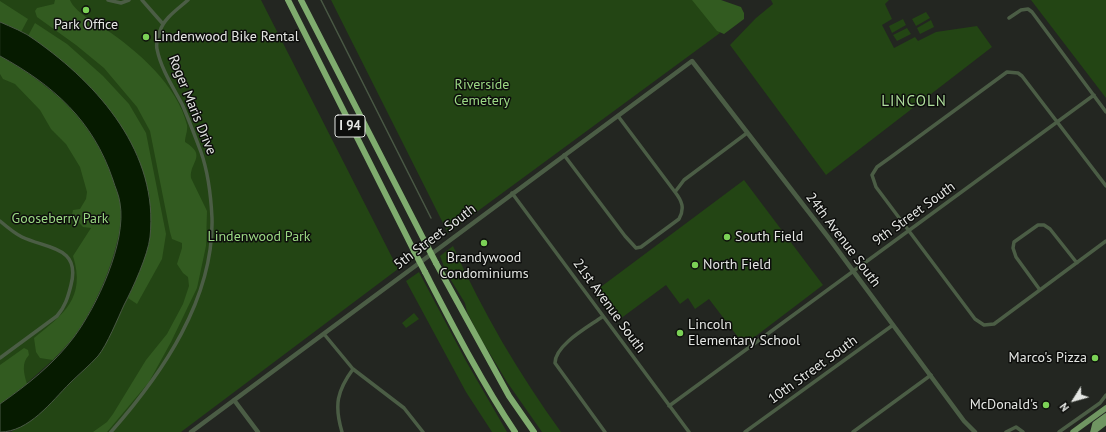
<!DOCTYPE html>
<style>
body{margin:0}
#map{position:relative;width:1106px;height:432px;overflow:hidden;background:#232621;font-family:"PT Sans",sans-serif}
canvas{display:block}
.north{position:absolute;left:1054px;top:380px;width:40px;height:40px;-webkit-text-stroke:3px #0d0e0c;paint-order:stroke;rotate:233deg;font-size:11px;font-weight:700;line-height:16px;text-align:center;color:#e4e6e3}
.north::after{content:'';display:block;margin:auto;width:14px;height:18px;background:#e4e6e3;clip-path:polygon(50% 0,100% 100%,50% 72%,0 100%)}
</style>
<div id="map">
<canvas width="1106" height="432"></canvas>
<div class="north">N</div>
</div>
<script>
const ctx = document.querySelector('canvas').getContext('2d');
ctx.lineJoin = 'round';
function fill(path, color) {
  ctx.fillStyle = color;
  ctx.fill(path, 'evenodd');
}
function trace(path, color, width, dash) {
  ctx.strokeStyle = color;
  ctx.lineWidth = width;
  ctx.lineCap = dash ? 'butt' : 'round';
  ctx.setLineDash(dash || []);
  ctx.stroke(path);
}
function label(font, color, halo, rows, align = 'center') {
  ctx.font = font + ' "PT Sans",sans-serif';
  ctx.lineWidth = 3;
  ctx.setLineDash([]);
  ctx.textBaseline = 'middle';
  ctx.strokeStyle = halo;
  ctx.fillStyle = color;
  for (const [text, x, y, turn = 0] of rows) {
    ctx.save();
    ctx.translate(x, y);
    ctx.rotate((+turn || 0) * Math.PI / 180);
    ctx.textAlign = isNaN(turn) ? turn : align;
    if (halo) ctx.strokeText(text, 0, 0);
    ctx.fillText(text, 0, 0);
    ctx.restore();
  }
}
fill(new Path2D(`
 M0,0H261L398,269L181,432H11L37,416L99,355L135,283L34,39L0,22Z
 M331,0H700L720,33L448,233Z
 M771,0H889L885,4L892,19L882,25L894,48L915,37L918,41L936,32L977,26L992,47L826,175L730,45L756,18L773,4Z
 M1031,0H1106V98Z
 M926,12L930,18L916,26L912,19Z
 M903,19L906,25L892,33L889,26Z
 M931,20L934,27L920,34L917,28Z
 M907,28L911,34L897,41L893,35Z
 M0,56L120,203L53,360L17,392L0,404Z
 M744,180L823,285L744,345L709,299L695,309L688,298L680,304L666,285L616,322L594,292Z
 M453,246C482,311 519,374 561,432H542L507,382L481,339L467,312L465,303L446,272L440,256Z
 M419,272L466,361L507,432H492L466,392L406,281Z
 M414,313L419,319L406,328L402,323Z`), '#234514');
fill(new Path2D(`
 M55,0H70C74,11 95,23 105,29C137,50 178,86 187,125C188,131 185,136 185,142C208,156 189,162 191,178L207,211L206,246L197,288L171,342L149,382L107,432H93L107,422L113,414L146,360L167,334L183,304L189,286L188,277L183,273L177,264L182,248V243L172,239L170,232L150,131L137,107L104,68L76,45L37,17L35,11L37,8L54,4Z
 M692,0H721L741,7L744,13V19L724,34L717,31Z
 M0,1L28,19L21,32L0,22Z
 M35,23L67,44L103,76L129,104L146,133L166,234L162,259L137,304L128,298L135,283L150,238V197L137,154L28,36Z
 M0,56C53,86 93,121 113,180C115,187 119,195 120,203C126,241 96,308 73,338C67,345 60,353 53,360L40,358L36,352L34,338C64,314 86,298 73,256L91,228L83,227L72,215L73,210L80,209L86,199L87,192L80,167L66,144L51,129L40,110L15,84L3,79L0,74Z
 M24,348L28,350L29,355C21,363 24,374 27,384L0,404V365Z`), '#325b20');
const water = new Path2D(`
 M0,22C11,27 25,32 35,40C99,85 159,153 150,237C148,255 133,288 124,305C118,318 107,345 98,356C89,366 79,374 70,383C51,402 29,432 0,432V404C27,385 54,364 74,337C97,306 127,242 120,203C119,195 115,187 113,180C93,120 53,85 0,56Z`);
fill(water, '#061b00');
trace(water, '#495844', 1);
trace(new Path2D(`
 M321,0L431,218`), '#495844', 1.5);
trace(new Path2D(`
 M108,0L121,3L129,0
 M142,0L163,24
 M1009,18L1021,10L1028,9L1032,12L1106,112
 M618,116L675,192
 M564,155L625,236L636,248L641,247L679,219C685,208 682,201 675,192L684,180L747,133
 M1106,186L1022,76L1018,73L1007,72L891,157L877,167L872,175L876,187L975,319L984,325L994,324L1106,241
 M512,193L689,432
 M0,221C7,227 14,233 22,237C47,249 81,246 71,285C68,297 65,307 57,316L0,358
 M1040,290L1016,257L1013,248L1014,242L1038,225H1044L1050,229L1077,263
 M602,317C588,327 555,345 555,363L605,432
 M324,334L353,369L404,408L423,432
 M669,406L1094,95
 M111,432C162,374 214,299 212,218C211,197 208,172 201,152C195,136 189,120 182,104C173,87 161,69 157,49C156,44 158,36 160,31C164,18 178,9 188,0
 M342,432C334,405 337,391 353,369
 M745,432L893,325
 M853,432L931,375
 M1006,432L1016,427L1023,432
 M1059,432L1100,403L1106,395`), '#4b5d45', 3.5);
trace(new Path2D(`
 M234,400L258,432
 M191,432L692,61L828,237L964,421L975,432`), '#4b5d45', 4.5);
trace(new Path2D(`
 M1073,432L1106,408
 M1093,432L1095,424L1106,416
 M1093,432L1106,422`), '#709662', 5.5);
trace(new Path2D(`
 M288,0L414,251
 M301,0L425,242
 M436,263L509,396L534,432
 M425,272C453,326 481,381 515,432`), '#7fac6e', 6);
trace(new Path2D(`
 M425,242L436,263
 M414,251L425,272`), '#7fac6e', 6);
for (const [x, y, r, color] of [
 [86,10,4,"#7bd156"],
 [146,37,4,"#7bd156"],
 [727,237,4,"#7bd156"],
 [484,243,4,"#7bd156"],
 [695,265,4,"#7bd156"],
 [680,333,4,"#7bd156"],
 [1095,358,4,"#7bd156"],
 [1046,405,4,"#7bd156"]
]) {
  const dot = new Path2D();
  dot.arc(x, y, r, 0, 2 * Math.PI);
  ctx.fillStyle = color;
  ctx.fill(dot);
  trace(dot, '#0d0e0c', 1.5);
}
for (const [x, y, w] of [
 [350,126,30]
]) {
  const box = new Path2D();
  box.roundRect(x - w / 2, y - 11, w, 22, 3);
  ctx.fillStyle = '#0d0e0c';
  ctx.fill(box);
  trace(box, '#e4e6e3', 1);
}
label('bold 13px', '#e4e6e3', null, [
 ["I 94",350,126]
]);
label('14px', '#e4e6e3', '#0d0e0c', [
 ["Park Office",86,25,"center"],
 ["Lindenwood Bike Rental",154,37],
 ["South Field",735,237],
 ["Brandywood",484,258,"center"],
 ["Condominiums",484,274,"center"],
 ["North Field",703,265],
 ["Lincoln",688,325],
 ["Elementary School",688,341],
 ["Marco's Pizza",1087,358,"right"],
 ["McDonald's",1038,405,"right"]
], 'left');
label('14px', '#9bd884', '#0d0e0c', [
 ["Riverside",482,85],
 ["Cemetery",482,101],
 ["Gooseberry Park",60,219],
 ["Lindenwood Park",259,237]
]);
label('14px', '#e4e6e3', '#0d0e0c', [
 ["Roger Maris Drive",192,105,68],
 ["9th Street South",914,214,-36],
 ["5th Street South",435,237,-37],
 ["24th Avenue South",843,240,53],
 ["21st Avenue South",609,306,54],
 ["10th Street South",813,370,-36]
]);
ctx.letterSpacing = '1px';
label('15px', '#afde9d', '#0d0e0c', [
 ["LINCOLN",914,102]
]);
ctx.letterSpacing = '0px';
</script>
